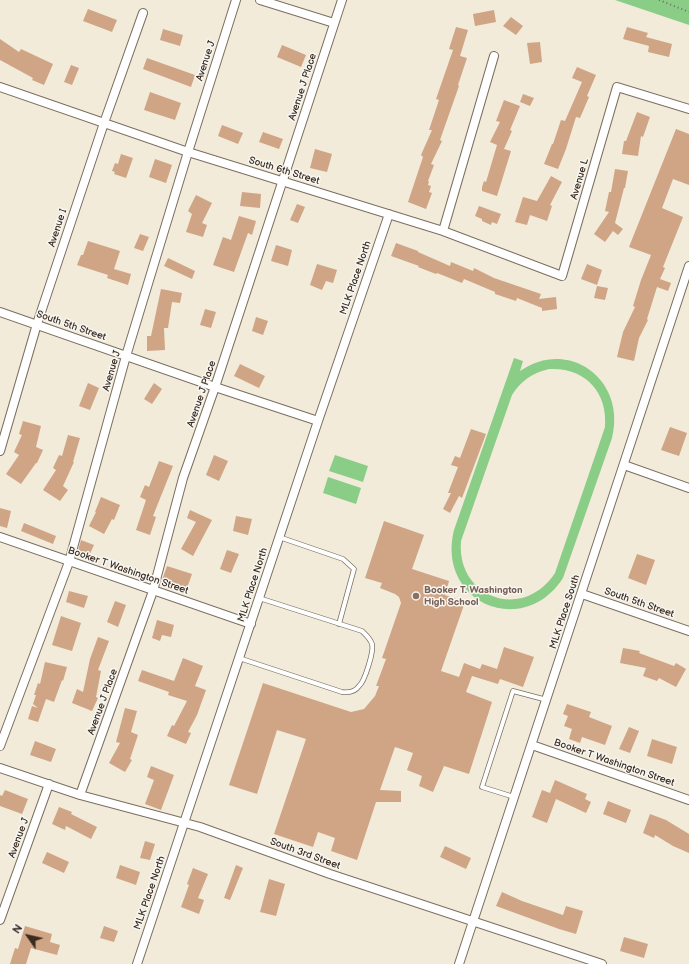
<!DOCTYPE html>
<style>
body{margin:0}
#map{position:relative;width:689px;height:964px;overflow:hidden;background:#f2ebda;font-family:"Balsamiq Sans",sans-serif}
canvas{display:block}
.north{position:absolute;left:8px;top:916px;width:40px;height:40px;-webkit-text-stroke:3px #f6f6f2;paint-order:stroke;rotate:304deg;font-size:11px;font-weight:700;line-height:16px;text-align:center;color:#3b2a1e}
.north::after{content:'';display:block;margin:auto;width:14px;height:18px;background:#3b2a1e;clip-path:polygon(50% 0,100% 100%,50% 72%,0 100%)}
</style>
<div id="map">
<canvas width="689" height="964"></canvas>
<div class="north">N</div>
</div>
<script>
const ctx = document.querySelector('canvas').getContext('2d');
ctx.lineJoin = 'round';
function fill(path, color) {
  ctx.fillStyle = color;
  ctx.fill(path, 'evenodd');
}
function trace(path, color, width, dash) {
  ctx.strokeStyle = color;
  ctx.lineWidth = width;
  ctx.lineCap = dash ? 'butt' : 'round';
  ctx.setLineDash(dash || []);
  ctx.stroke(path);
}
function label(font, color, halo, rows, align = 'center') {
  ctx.font = font + ' "Balsamiq Sans",sans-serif';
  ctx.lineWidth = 3;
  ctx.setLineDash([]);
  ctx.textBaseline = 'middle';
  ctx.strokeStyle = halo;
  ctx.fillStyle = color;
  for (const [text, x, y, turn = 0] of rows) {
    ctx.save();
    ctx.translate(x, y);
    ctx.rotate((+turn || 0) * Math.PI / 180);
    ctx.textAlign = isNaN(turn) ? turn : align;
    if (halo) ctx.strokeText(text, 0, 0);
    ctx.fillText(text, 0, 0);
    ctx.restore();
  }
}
fill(new Path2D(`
 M615,0H689V25Z
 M514,358L523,361L520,371C569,337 627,380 612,438L563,578C523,640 436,602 454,530ZM549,369C585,367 608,392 605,427L555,573C523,622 456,598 461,541L512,395C521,381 532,373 549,369Z
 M335,455L368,466L363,482L329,471Z
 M328,477L361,488L356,504L323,493Z`), '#89cd87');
fill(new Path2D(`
 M88,9L117,20L112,32L83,21Z
 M494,10L496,22L475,26L473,14Z
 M511,17L523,26L516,35L503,26Z
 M456,27L468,30L460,56L467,58L458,85L459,86L440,140L442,141L431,164L434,165L428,181L429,182L428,185L431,186L429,192L432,193L426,209L408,202L423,157L421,155L432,130H429L439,100L436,99L453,50L449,49Z
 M627,27L648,33L646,37L672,44L669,57L648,52L649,46L623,39Z
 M163,29L183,35L180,46L160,40Z
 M0,39L19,52L21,49L53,64L44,85L32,80L33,78L0,60Z
 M540,42L542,62L530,64L527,43Z
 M282,45L306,55L301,67L277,57Z
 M147,58L195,75L191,87L143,69Z
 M71,65L79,68L72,85L64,82Z
 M577,67L596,75L587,96L589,97L580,118L576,117L566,149L558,169L544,164L552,144H553L561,120L565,121L582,82L572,78Z
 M150,92L181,103L175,120L144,110Z
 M523,94L534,98L530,106L520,102Z
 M504,100L520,106L510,130L512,131L504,149L511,151L497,196L482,191V187L484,181L486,182L497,145L490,142L500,122L496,121Z
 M637,112L650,117L643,137L641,136L638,156L622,154L624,141H626Z
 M222,125L243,133L238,144L218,136Z
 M676,129L689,134V185L673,179L662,208L683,217L663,267L665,268L660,279L671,283L668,291L657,287L647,319L648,320L639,338L634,361L617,357L623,332L635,307L633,306L641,280L651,255L629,247Z
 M263,132L283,139L279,149L259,142Z
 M315,149L332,154L327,172L310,168Z
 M121,154L133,158L126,178L114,174L115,172L112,171L115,163L118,164Z
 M155,159L172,165L166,183L149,177Z
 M615,169L628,171L625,188H624L615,223L623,229L618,235L613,231L605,242L594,234L609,212L605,211L609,192H611Z
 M551,176L562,182L550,205L552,206L547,221L530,215L527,225L515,222L523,197L537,201Z
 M242,192L261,194L260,208L240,206Z
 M196,195L212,203L202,223L207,225L203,237L186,232L192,214L188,211Z
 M297,204L305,207L298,223L290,220Z
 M479,206L501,214L497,224L492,222L491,225L482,221V219L475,216Z
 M239,216L256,221L252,235L248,233L234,272L213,265L223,237L231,240Z
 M140,234L149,237L143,251L134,248Z
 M88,241L120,251L114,269L131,274L128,285L107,278L108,275L77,265L81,255H83Z
 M396,243L418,251V252L450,266L451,262L473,271L474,268L494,278L541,294L539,299L556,297L557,309L542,311V308L517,298L516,301L495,294V292L464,279L462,283L437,273L436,274L418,267L419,266L391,256Z
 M276,245L292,250L288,266L271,261Z
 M168,258L195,271L192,279L164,266Z
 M317,264L337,270L333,283L326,281L322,290L310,285Z
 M587,264L602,270L597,285L581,279Z
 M597,286L608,288L605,300L594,298Z
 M161,289L182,293L180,303L172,302L168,328H164L165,350L147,351V336H151Z
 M205,309L216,312L211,328L200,325Z
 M256,317L268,321L263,335L252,331Z
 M240,364L265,376L259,388L234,376Z
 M88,383L99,388L90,410L79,406Z
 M154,383L162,389L152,404L144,399Z
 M23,421L41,426L36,447L43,450L37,463H36L21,484L6,474L19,455L14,452L22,435L19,434Z
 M670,427L687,433L679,456L661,450Z
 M471,429L486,434L462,498L459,496L450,513L443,509L451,493H448L458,467L451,465L455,456L460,458Z
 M68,435L80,438L73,462H74L63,486L68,490L60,501L43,490L56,470L53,468L59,455L62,456Z
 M214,455L228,461L219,481L206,475Z
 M159,461L173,466L153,516L156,517L150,535L136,530L146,500L140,497L145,485L149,487Z
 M101,497L120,505L114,520L112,519L104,534L89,526L96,512H95Z
 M0,508L11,511L7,528L0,526Z
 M190,510L212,520L193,556L181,549L196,522L187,518Z
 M236,516L252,519L248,535L233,531Z
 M384,521L424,535L412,569L449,581L445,595L465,602L441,671L459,677L464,663L480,669L482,664L497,669L504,647L534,657L523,687L500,679L498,684L472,676L466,692L492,702L469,774L444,766L433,792L419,786L422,776L407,770L413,753L395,747L380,790L401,791V802H376L357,860L331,851L335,838L318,832L313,847L274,834L306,739L277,730L257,794L229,785L263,683L351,712L364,709L375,696L379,686H376L386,659L382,658L401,603L399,597L395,594L380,588L382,583L365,578Z
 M24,523L56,536L53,544L21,531Z
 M81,540L94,545L88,558L77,554Z
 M227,550L239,554L231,573L220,569Z
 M637,554L655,560L646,585L628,578Z
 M167,566L192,574L186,591L161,583Z
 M69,591L88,596L84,608L66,602Z
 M115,601L126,605L118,627L107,622Z
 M61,616L81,623L72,651L52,645Z
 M157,620L174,625L171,637L162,635L160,641L152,638Z
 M98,637L109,641L98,670L101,671L96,697L98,698L92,711L72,703L77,689L83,692L90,659Z
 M623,648L640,651L639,653L674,666L676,663L686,669L676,687L659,678L657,681L643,676L646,668L620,663Z
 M183,658L203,666L195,686L206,690L197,715L188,732L191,733L186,744L167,736L172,725L174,726L187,701L168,695L169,692L138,681L142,670L174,681Z
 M45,662L67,667L63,681L62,680L54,702L46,699L38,722L28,719L32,706L38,708L33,704L36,695H34L38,683L40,684Z
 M567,704L591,712L589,717L612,726L605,745L582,737L580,743L569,739L572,729L564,726L568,716L563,714Z
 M125,708L137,711L131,732L138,735L130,759L132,760L125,772L109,763L120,743L116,742Z
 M629,727L639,731L630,753L619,749Z
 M652,739L677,747L672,764L647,756Z
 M35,741L56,749L51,762L30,755Z
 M151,766L174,775L161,810L145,804L154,780L147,777Z
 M555,780L587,794L585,799L591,802L586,813L556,799L547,823L532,817L542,790L550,793Z
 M5,790L28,799L22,814L0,806V795L2,796Z
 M608,801L631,810L626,823L603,814Z
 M59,807L72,812L71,814L97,827L91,839L66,826L65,830L52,824Z
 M650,814L666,820L689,834V853L673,846L655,835L654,838L643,833Z
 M145,841L155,844L150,860L140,858Z
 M445,846L471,858L466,869L440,857Z
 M47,852L69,862L64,873L42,863Z
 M120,865L140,872L136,885L116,878Z
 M236,865L243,868L230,900L224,898Z
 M193,868L208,874L198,898L204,900L199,914L181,907L189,885L187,884Z
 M269,879L285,884L276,916L260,912Z
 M502,892L522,901L563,915L566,906L583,911L576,934L559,929L496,906Z
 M25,926L52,934L50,942L60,945L57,955L31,948L26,964H10L15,948L18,949Z
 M104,926L118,931L114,942L100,938Z
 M624,937L648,944L644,958L620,951Z`), '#cfa585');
const service = new Path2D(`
 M279,537L343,559L354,569L339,624
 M239,658L342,692C349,693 355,692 359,686C365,681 374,651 372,644C370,638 366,635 362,631L259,598
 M514,797L482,787L513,691L547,700`);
const minor = new Path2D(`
 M260,0L334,23
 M0,87L188,152L443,231L562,276L617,87L689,109
 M443,231L494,56
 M0,312L215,387L318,421
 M0,451L37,324L104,123L143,13
 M624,465L689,488
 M0,537L251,624
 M582,594L689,631
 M532,745L689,800
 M0,746L69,562L126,356L188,152L236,0
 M0,768L80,795L200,827L330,874L602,964
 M80,795L153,591L183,478L215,387L342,0
 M0,920L49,784
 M137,964L318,421L389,214
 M459,964L689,266`);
trace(service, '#7b6e60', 5.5);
trace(minor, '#7b6e60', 10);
trace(new Path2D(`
 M659,0L689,12`), '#7b6e60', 2, [1, 3]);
trace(service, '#fff', 4);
trace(minor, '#fff', 8);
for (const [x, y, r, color] of [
 [416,596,4,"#8d6e63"]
]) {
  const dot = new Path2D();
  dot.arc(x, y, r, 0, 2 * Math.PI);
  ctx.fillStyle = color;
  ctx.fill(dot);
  trace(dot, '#f6f6f2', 1.5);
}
label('10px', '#3b2a1e', '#f6f6f2', [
 ["Avenue J",206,61,-72],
 ["Avenue J Place",303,87,-72],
 ["South 6th Street",284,171,17],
 ["Avenue L",580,179,-74],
 ["Avenue I",58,228,-72],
 ["MLK Place North",356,278,-71],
 ["South 5th Street",71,326,19],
 ["Avenue J",112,371,-74],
 ["Avenue J Place",202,394,-71],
 ["Booker T Washington Street",128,571,19],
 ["MLK Place North",253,585,-72],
 ["South 5th Street",639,603,19],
 ["MLK Place South",565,612,-72],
 ["Avenue J Place",103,702,-70],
 ["Booker T Washington Street",614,763,19],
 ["Avenue J",19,838,-70],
 ["South 3rd Street",305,854,20],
 ["MLK Place North",150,893,-71]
]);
label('bold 10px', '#785e54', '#f6f6f2', [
 ["Booker T. Washington",424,590],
 ["High School",424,602]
], 'left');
</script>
